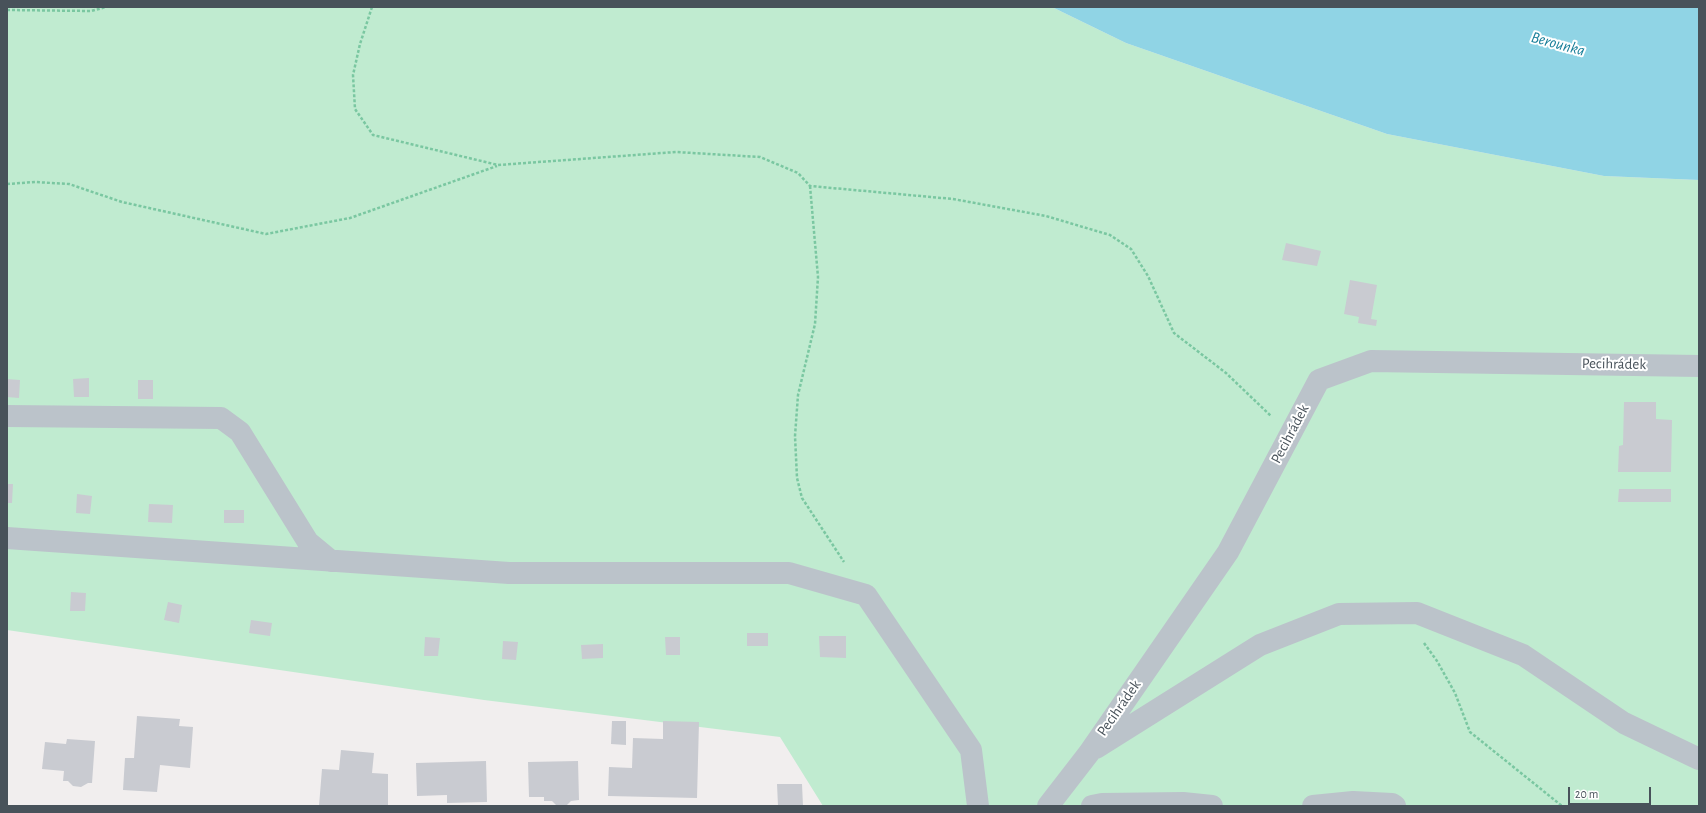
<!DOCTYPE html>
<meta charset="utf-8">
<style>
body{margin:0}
#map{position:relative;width:1706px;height:813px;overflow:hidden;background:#f1eeee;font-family:"Alegreya Sans",sans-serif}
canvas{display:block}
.frame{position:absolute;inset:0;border:8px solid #48525a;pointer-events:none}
.scale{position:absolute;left:1568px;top:787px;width:83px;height:18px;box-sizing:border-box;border:2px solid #48525a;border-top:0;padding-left:5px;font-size:12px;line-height:14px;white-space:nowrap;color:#48525a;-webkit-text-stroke:3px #fff;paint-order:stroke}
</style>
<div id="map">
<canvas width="1706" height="813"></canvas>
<div class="frame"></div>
<div class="scale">20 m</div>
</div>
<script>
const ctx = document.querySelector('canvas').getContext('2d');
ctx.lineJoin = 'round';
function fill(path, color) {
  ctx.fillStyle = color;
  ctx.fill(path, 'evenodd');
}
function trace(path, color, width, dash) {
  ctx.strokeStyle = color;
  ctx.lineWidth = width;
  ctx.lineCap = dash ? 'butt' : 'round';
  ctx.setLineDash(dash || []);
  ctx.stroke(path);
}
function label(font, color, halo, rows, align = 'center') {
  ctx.font = font + ' "Alegreya Sans",sans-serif';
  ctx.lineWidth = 4;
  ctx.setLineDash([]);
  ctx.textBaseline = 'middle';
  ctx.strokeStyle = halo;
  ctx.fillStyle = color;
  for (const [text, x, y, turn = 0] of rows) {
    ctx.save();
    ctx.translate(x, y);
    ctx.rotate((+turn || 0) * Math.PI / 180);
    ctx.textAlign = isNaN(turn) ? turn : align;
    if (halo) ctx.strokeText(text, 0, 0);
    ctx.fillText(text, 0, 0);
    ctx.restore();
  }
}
fill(new Path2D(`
 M7,7H1052L1126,43L1387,134L1604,176L1699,180V806H823L780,737L484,700L7,630Z`), '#c0ebd0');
fill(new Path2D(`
 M1052,7H1699V180L1604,176L1387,134L1126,43Z`), '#90d4e5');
fill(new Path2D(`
 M1286,243L1321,251L1317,266L1282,260Z
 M1350,280L1377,285L1371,319L1377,320L1376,326L1358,323L1359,317L1344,314Z
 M89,378V397H74L73,379Z
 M7,379L20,380L19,398L7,397Z
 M138,380H153V399H138Z
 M1624,402H1656V419L1672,420L1671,472H1618L1619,446L1623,445Z
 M7,484H13L12,503H7Z
 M1619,489H1671V502H1618Z
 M77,494L92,496L90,514L76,513Z
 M149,504L173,505L172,523L148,522Z
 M224,510H244V523H224Z
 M71,592L86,593L85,611H70Z
 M168,602L182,605L179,623L164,620Z
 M251,620L272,623L270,636L249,633Z
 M747,633H768V646H747Z
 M819,636H846V658L820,657Z
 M425,637L440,638L438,656H424Z
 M665,637H680V655H666Z
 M503,641L518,642L516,660L502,659Z
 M603,644V658L582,659L581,645Z
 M137,716L180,719L179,726L193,727L190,768L160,765L157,792L123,790L125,758H134Z
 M612,721H626V745L611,744Z
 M663,721L699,722L697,798L608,796L609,767L632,768L633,738L663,739Z
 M67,739L95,741L92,783H88L81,787L73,786L68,781H63L64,771L42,769L45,742L66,744Z
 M341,750L374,753L372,773L388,774V806H319L322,769L339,770Z
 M486,761L487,802L447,803V795L417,796L416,763Z
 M578,761L579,800L571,801L567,805H556L552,801H544V797H529L528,762Z
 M777,784H802L803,806H778Z`), '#c9cbd1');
trace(new Path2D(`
 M372,7L360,44L353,75L355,109L373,135L498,165L676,152L760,157L798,173L810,186L953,199L1046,216L1110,235L1131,249L1148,276L1174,333L1226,373L1271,416
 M7,10L91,11L106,7
 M7,184L35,182L69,184L122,202L266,234L350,218L497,166
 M810,186L818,277L815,324L798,395L795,436L797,478L802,498L844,562
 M1424,643L1437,661L1455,693L1470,732L1562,806`), '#7ac7a1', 2.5, [3, 2]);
trace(new Path2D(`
 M7,416L221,418L240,432L308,542L331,561
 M7,538L509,573H789L866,595L971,750L978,806
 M1096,748L1260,645L1339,614L1417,613L1523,655L1624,723L1699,759
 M1048,806L1089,753L1228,552L1319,380L1371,361L1699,366
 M1092,806L1102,804L1183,803L1212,806
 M1313,806L1353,802L1392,804L1395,806`), '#bbc3ca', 22);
label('15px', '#48525a', '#fff', [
 ["Pecihrádek",1614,364,1],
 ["Pecihrádek",1290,434,-62],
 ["Pecihrádek",1119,708,-55]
]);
label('italic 16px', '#167d98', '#fff', [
 ["Berounka",1558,44,15]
]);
</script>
